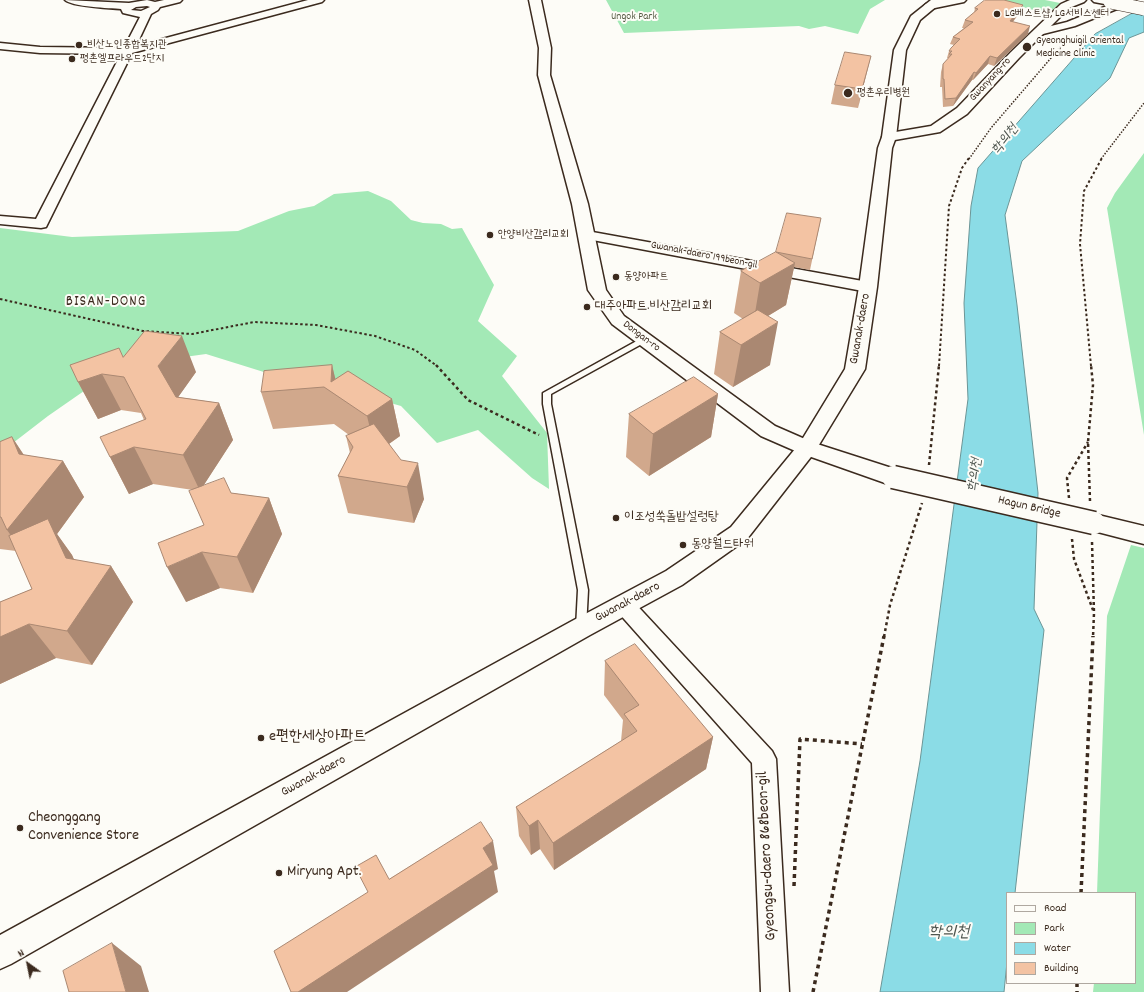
<!DOCTYPE html>
<meta charset="utf-8">
<style>
body{margin:0}
#map{position:relative;width:1144px;height:992px;overflow:hidden;background:#fdfcf7;font-family:Dekko,sans-serif}
canvas{display:block}
.legend{position:absolute;left:1006px;top:892px;width:130px;height:92px;box-sizing:border-box;background:#fdfcf7;border:1px solid #afa8a0;margin:0;padding:5px 7px;list-style:none;font-size:12px;color:#3b2a1e}
.legend li{display:flex;align-items:center;gap:8px;height:20px}
.legend b{width:20px;border:1px solid #afa8a0}
.north{position:absolute;left:8px;top:944px;width:40px;height:40px;-webkit-text-stroke:3px #fdfcf7;paint-order:stroke;rotate:327deg;font-size:11px;font-weight:700;line-height:16px;text-align:center;color:#3b2a1e}
.north::after{content:'';display:block;margin:auto;width:14px;height:18px;background:#3b2a1e;clip-path:polygon(50% 0,100% 100%,50% 72%,0 100%)}
</style>
<div id="map">
<canvas width="1144" height="992"></canvas>
<ul class="legend">
<li><b style="height:5px;background:#fdfcf7"></b>Road</li>
<li><b style="height:11px;background:#a3e9b6"></b>Park</li>
<li><b style="height:11px;background:#8bdce6"></b>Water</li>
<li><b style="height:11px;background:#f3c3a3"></b>Building</li>
</ul>
<div class="north">N</div>
</div>
<script>
const ctx = document.querySelector('canvas').getContext('2d');
ctx.lineJoin = 'round';
function fill(path, color) {
  ctx.fillStyle = color;
  ctx.fill(path, 'evenodd');
}
function trace(path, color, width, dash) {
  ctx.strokeStyle = color;
  ctx.lineWidth = width;
  ctx.lineCap = dash ? 'butt' : 'round';
  ctx.setLineDash(dash || []);
  ctx.stroke(path);
}
function label(font, color, halo, rows, align = 'center') {
  ctx.font = font + ' Dekko,"Poor Story",sans-serif';
  ctx.lineWidth = 4;
  ctx.setLineDash([]);
  ctx.textBaseline = 'middle';
  ctx.strokeStyle = halo;
  ctx.fillStyle = color;
  for (const [text, x, y, turn = 0] of rows) {
    ctx.save();
    ctx.translate(x, y);
    ctx.rotate((+turn || 0) * Math.PI / 180);
    ctx.textAlign = isNaN(turn) ? turn : align;
    if (halo) ctx.strokeText(text, 0, 0);
    ctx.fillText(text, 0, 0);
    ctx.restore();
  }
}
fill(new Path2D(`
 M606,0H885L870,9L858,34L825,26L809,29L799,26L624,33Z
 M997,0H1045L1060,3L1048,14Z
 M1144,153V435L1107,208L1115,193Z
 M368,191L391,201L411,220L423,223L441,224L452,229L462,228L494,285L478,321L517,356L502,376L547,433L549,489L532,478L478,430L437,443L401,406L355,393L299,383L206,354L120,366L48,416L0,453V228L72,237L238,231L289,211L314,206L334,194Z
 M1131,545L1144,548V992H1093L1094,983H1135V893H1097L1107,616Z`), '#a3e9b6');
const water = new Path2D(`
 M1144,7V32L1129,38L1110,78L1022,161L1005,215L1017,305L1038,493L1034,609L1044,630L1015,893H1007V962L1004,992H880L920,761L968,399L964,303L971,206L978,168L1095,34Z`);
fill(water, '#8bdce6');
trace(water, '#6b9596', 1);
const lane = new Path2D(`
 M642,338H645L649,340L551,394V404L588,590L586,628L585,631L581,632L577,631L576,628L578,590L543,404V393Z`);
const street = new Path2D(`
 M65,0L129,3L147,0L155,2L164,0H182L180,2L160,7L158,10L151,14L136,46L308,0H324L322,2L132,53L46,227L41,228L0,224V216L36,219L121,54L40,53L0,49V43L40,47L124,48L140,17L123,13L121,9C110,8 72,7 65,0ZM147,6L150,7L141,11L131,10L136,7Z
 M1122,0H1136L1134,2L1075,26L1039,35L1034,32L1035,30L1067,22Z
 M587,231L868,282L873,284L876,287L873,290L868,292L582,238L580,235L582,232Z
 M624,596L631,599L772,751L776,759L789,992H761L752,763L617,611L613,605L617,599Z`);
const secondary = new Path2D(`
 M529,0H541L551,48L550,75L588,204L606,290L624,316L775,426L814,443L901,471L904,477L901,483L893,485L885,483L800,453L761,436L612,324L588,290L572,204L538,75L539,48Z
 M943,0H966L964,2L930,9L926,8L924,6L926,4Z
 M1070,0H1086L1084,2L1069,8L1019,58L967,114L940,132L889,141L884,140L882,137L884,134L931,126L957,108L1011,52L1061,4Z
 M1092,0H1114L1116,2L1110,5L1094,2Z
 M1094,514L1144,526V544L1086,529L1083,523L1086,517Z`);
const primary = new Path2D(`
 M931,0H944L920,20L906,50L896,137L892,148L877,287L865,369L814,453L747,539L682,585L590,635L11,964L0,969V935L572,621L666,571L731,527L800,443L845,369L859,287L878,148L882,137L894,50L911,16Z`);
trace(lane, '#3b2a1e', 3);
trace(street, '#3b2a1e', 3);
trace(secondary, '#3b2a1e', 3);
trace(primary, '#3b2a1e', 3);
trace(new Path2D(`
 M969,159L991,128L1069,37
 M1101,159L1144,103`), '#3b2a1e', 1.5, [1.5, 1.5]);
trace(new Path2D(`
 M0,299L143,331L192,334L254,322L316,325L375,336L415,350L437,366
 M939,366L949,206L962,168L969,158
 M1091,366L1080,244L1084,191L1102,158`), '#3b2a1e', 2, [2.5, 2.5]);
trace(new Path2D(`
 M436,365L468,400L539,435
 M929,465L939,365
 M1069,498L1067,478L1088,442
 M1090,501L1088,442L1093,385L1091,365
 M1072,539L1074,559L1093,610
 M1092,542L1094,613L1093,637
 M884,637L890,605L922,503`), '#3b2a1e', 2.5, [3, 3]);
trace(new Path2D(`
 M794,886L800,739L862,744
 M1081,893L1093,636
 M1077,983V992
 M813,992L884,636`), '#3b2a1e', 3.5, [4, 4]);
fill(lane, '#fdfcf7');
fill(street, '#fdfcf7');
fill(secondary, '#fdfcf7');
fill(primary, '#fdfcf7');
const secondaryBridgeFar1 = new Path2D(`
 M1110,2L1144,9`);
const secondaryBridge = new Path2D(`
 M893,477L1094,523`);
trace(secondaryBridgeFar1, '#3b2a1e', 14, []);
trace(secondaryBridge, '#3b2a1e', 25, []);
trace(secondaryBridgeFar1, '#fdfcf7', 13);
trace(secondaryBridge, '#fdfcf7', 22);
fill(new Path2D(`
 M1023,5L1020,12L1013,22L1028,34L994,66L988,64L973,80H972L953,106L943,107L942,87H940L941,72L943,64L948,59V58H947L949,51L954,45L950,44L953,37L964,28H962L965,20L974,13L975,8Z
 M871,56L858,108L831,104L835,85Z
 M821,218L810,270L794,267L786,305L768,316L770,365L733,387L714,374L720,332L743,319L734,313L741,271L776,253Z
 M123,357L196,372L178,397L219,403L233,440L203,486L231,493L269,498L282,534L253,593L220,588L186,602L204,525L193,490L153,484L129,494L110,457L144,420L141,413L121,410L98,419L78,382Z
 M332,365L335,379L392,399L400,436L389,444L424,499L414,523L348,513L338,476L350,453L346,436L349,435L334,424L273,429L261,392Z
 M718,394L711,437L649,476L626,457L629,414Z
 M12,437L24,455L63,461L84,497L57,534L72,555L74,560L111,566L133,602L92,665L56,658L0,684V602L32,589L16,551L0,549V442Z
 M605,661L713,737L706,769L554,870L540,849L531,855L519,836L516,807L621,741L623,720L604,695Z`), '#d1a88c');
fill(new Path2D(`
 M1023,5L1020,12L1007,29L1010,21Z
 M1030,26L1028,34L994,66L997,58Z
 M871,56L866,75L858,108L862,89Z
 M990,56L988,64L973,80L976,73Z
 M974,72L972,80L953,106L956,98Z
 M795,263L786,305L753,325L760,283Z
 M778,322L770,365L733,387L741,345Z
 M182,336L196,372L174,403L158,366Z
 M332,365L340,398L331,382Z
 M102,374L121,410L98,419L78,382Z
 M718,394L711,437L649,476L653,434Z
 M392,399L400,436L376,453L367,416Z
 M219,403L233,440L200,491L183,455Z
 M12,437L36,474L63,461L84,497L57,534L72,555L90,594L66,558L33,566L7,530L19,454Z
 M134,447L153,484L129,494L110,457Z
 M418,463L424,499L414,523L407,487Z
 M269,498L282,534L253,593L237,557Z
 M202,552L220,588L186,602L167,567Z
 M111,566L133,602L92,665L67,631Z
 M29,624L56,658L0,684V637Z
 M713,737L706,769L554,870L553,843Z
 M538,820L540,849L531,855L529,826Z
 M493,841L498,869L494,871L498,892L347,992H298L483,848Z
 M112,943L141,966L149,992H126Z`), '#aa8872');
const building = new Path2D(`
 M985,0H1004L1023,5L1010,21L1030,26L997,58L990,56L976,73L974,72L956,98L945,99L944,79H943V64L952,54H949L952,51H949L951,48L960,39L953,37L973,22L965,20L978,9L975,8Z
 M845,52L871,56L862,89L835,85Z
 M787,213L821,218L812,259L776,252Z
 M776,252L795,263L760,283L741,271Z
 M758,310L778,322L741,345L720,332Z
 M145,331L182,336L158,366L176,397L219,403L183,455L134,447L110,457L100,437L146,419L124,377L102,374L78,382L70,365L119,348L123,357Z
 M332,365L331,382L348,371L392,399L367,416L324,387L261,392L264,371Z
 M694,377L718,394L653,434L629,414Z
 M374,424L401,460L418,463L407,487L338,476L353,447L346,436Z
 M12,437L19,454L63,461L7,530L1,517H0V442Z
 M224,478L231,493L269,498L237,557L202,552L167,567L158,543L204,525L189,491Z
 M48,519L66,558L111,566L67,631L29,624L0,637V602L32,589L9,536Z
 M635,644L713,737L553,843L538,820L529,826L516,807L637,731L624,714L639,705L605,661Z
 M481,822L493,841L483,848L493,865L298,992H291L274,951L368,892L355,867L376,855L389,879Z
 M112,943L126,992H69L63,971Z`);
fill(building, '#f3c3a3');
trace(building, '#aa8872', 1);
for (const [x, y, r, color] of [
 [997,14,4,"#3b2a1e"],
 [79,45,4,"#3b2a1e"],
 [1027,47,5,"#3b2a1e"],
 [72,59,4,"#3b2a1e"],
 [848,93,5,"#3b2a1e"],
 [490,235,4,"#3b2a1e"],
 [616,277,4,"#3b2a1e"],
 [587,307,4,"#3b2a1e"],
 [616,518,4,"#3b2a1e"],
 [683,545,4,"#3b2a1e"],
 [261,738,4,"#3b2a1e"],
 [20,828,4,"#3b2a1e"],
 [279,873,4,"#3b2a1e"]
]) {
  const dot = new Path2D();
  dot.arc(x, y, r, 0, 2 * Math.PI);
  ctx.fillStyle = color;
  ctx.fill(dot);
  trace(dot, '#fdfcf7', 1.5);
}
label('11px', '#3b2a1e', '#fdfcf7', [
 ["LG베스트샵, LG서비스센터",1005,14],
 ["Gyeonghuigil Oriental",1036,41],
 ["Medicine Clinic",1036,54],
 ["비산노인종합복지관",87,45],
 ["평촌엘프라우드2단지",80,59],
 ["평촌우리병원",857,93],
 ["안양비산감리교회",498,235],
 ["동양아파트",624,277]
], 'left');
label('11px', '#555a44', '#fdfcf7', [
 ["Ungok Park",634,17]
]);
label('11px', '#3b2a1e', '#fdfcf7', [
 ["Gwanyang-ro",991,80,-47],
 ["Gwanak-daero 199beon-gil",704,256,11],
 ["Dongan-ro",641,337,37]
]);
label('13px', '#3b2a1e', '#fdfcf7', [
 ["대주아파트.비산감리교회",595,307],
 ["이조성쑥돌밥설렁탕",624,518],
 ["동양월드타워",691,545]
], 'left');
label('13px', '#3b2a1e', '#fdfcf7', [
 ["Gwanak-daero",861,329,-80],
 ["Hagun Bridge",1029,508,13],
 ["Gwanak-daero",628,603,-28],
 ["Gwanak-daero",314,777,-29]
]);
label('italic 14px', '#4f5650', '#fdfcf7', [
 ["학의천",1006,140,-52],
 ["학의천",976,475,-82]
]);
ctx.letterSpacing = '1px';
label('15px', '#3b2a1e', '#fdfcf7', [
 ["BISAN-DONG",106,303]
]);
ctx.letterSpacing = '0px';
label('16px', '#3b2a1e', '#fdfcf7', [
 ["e편한세상아파트",269,738],
 ["Cheonggang",28,819],
 ["Convenience Store",28,837],
 ["Miryung Apt.",287,873]
], 'left');
label('16px', '#3b2a1e', '#fdfcf7', [
 ["Gyeongsu-daero 868beon-gil",768,856,-93]
]);
label('italic 17px', '#4f5650', '#fdfcf7', [
 ["학의천",949,934]
]);
</script>
